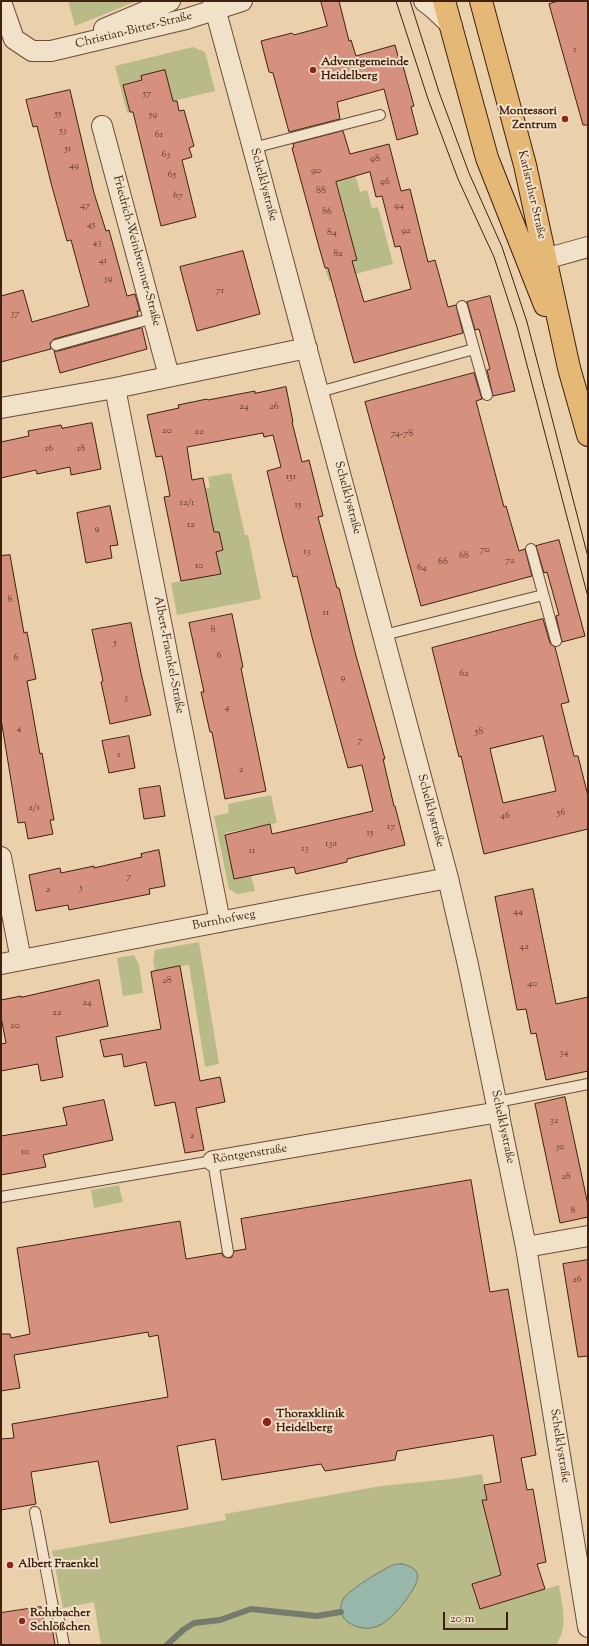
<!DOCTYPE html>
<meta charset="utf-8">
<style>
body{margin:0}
#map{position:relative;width:589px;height:1646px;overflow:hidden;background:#ead1ac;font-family:"Sorts Mill Goudy",serif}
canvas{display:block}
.frame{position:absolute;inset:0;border:2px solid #402111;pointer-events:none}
.scale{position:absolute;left:443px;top:1612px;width:65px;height:18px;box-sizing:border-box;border:2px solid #402111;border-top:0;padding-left:5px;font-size:12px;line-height:14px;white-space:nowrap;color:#402111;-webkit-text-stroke:3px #f1e1c9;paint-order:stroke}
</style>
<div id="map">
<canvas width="589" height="1646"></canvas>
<div class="frame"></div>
<div class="scale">20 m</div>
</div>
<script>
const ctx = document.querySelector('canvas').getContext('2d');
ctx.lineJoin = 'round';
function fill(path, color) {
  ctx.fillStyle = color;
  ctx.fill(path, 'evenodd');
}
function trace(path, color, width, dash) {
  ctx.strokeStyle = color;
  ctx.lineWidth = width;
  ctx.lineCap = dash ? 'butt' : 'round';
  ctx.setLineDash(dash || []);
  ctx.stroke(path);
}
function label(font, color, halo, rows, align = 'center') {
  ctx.font = font + ' "Sorts Mill Goudy",serif';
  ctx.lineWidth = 4;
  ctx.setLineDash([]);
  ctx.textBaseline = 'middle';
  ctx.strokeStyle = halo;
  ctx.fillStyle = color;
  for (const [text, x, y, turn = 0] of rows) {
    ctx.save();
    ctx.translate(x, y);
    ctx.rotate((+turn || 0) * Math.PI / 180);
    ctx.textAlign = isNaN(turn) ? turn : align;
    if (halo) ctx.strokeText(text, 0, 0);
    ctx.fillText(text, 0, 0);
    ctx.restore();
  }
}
fill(new Path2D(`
 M68,1H137L75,26Z
 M193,47L205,52L215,91L173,101L141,76L142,80L123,85L130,112L127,113L115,66Z
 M349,152L360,192L367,190L372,208L378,207L393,264L329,281L325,268L357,260L330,157Z
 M231,473L245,535H248L261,599L177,615L171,583L220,573L216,552L223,550L219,532H214L205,489L210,487L208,477Z
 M271,795L277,823L225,833L234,879L251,876L255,891L237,894L229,889L214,816L229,813L228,804Z
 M199,942L219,1064L205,1067L189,965L155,971L153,961L155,950Z
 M134,955L139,964L143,993L123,996L117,958Z
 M119,1185L123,1202L94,1208L91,1190Z
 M482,1474L487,1500H482L501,1575L472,1584L480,1609L559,1585C562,1606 569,1627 556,1645H101L94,1602L63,1608L52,1551L226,1520L225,1514L381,1486L451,1479Z`), '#b8bb88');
const water = new Path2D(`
 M402,1564C407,1565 414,1567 417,1573C422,1583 398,1611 390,1618C385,1623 378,1627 371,1628C354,1630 332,1617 344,1598C349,1590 383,1569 393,1565C395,1564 399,1564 402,1564Z`);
fill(water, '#98b7ab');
trace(water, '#757b6d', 1);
trace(new Path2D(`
 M167,1645L183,1630L194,1623L220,1620L251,1609L316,1616L341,1612`), '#757b6d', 6);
const building = new Path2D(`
 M321,1H339L349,41L351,40L356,56L395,45L401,67L403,66L414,106L411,107L418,134L397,140L384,89L337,102L340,119L289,132L273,73L269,72L261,41L292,33L294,35L327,26Z
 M559,1H588V125H583L549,4Z
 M165,70L173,101H177L179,111L184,110L194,146L189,148L192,157L182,160L196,217L161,226L133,112H130L123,85L142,80L141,76Z
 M70,90L94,193L106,231L109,230L127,296L135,294L140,311H137L138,316L54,339L50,343L51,349L1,362V296L23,290L32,322L89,306L71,240L67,241L51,183L37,126L33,127L26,100Z
 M343,131L350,154L389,144L401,191L410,189L428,262L435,260L448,307L456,305L463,333L354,363L328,268H325L319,247L292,148L294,147L293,144ZM370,172L376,197L382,196L395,247L400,246L411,289L364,302L352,261L357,260L336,182Z
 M243,251L260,314L197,331L180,267Z
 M490,296L515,391L493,396L487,370L490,369L479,329L475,330L467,302Z
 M142,328L147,349L60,373L54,351H58Z
 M474,373L482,399L476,401L504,507L506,506L519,551L525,549L532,576L421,606L365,402Z
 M286,387L293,422H292L302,462L309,460L323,516L318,517L337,588H339L355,652L385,759H383L394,806H395L405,845L347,859V862L296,874L294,867L234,879L225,835L270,824L272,834L373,811L362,765L348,768L313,641L297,576L293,577L283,538L267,471L281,467L273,435L264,437L263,433L187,447L192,480L203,478L214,532H219L223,550L216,552L221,574L181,581L164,497L170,496L166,475L162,456L156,457L147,415L179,408L178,405L207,399L208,400L255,391V393Z
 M92,423L101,469L71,475L70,467L37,474L36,470L1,478V442L29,436L28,431L61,425L62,428Z
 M110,506L118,545L110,546L112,558L86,563L77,513Z
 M559,540L585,636L562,642L556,616L559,615L547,572L544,573L536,546Z
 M10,555L24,633L27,632L36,679L27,681L40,754L42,753L54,820H50L53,834L28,839L25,822L18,823L1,719V556Z
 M232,614L243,667L241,668L266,791L225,799L212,732H210L201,692H204L189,623Z
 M543,619L550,643L555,647L569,702L561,704L574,756H578L588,796V829L484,854L461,756L459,757L432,648ZM543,736L556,791L503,803L490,749Z
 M131,623L141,673L151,715L110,724L101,682L103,681L92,630Z
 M129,736L135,768L109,773L102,741Z
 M160,786L165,816L144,819L139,789Z
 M159,850L165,886L149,889L150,894L69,910L68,905L36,911L29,875L60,868L61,873L94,866V868L142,857L141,854Z
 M533,889L556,1004L588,997V1071L546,1080L536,1033L531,1034L526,1009L517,1010L495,897Z
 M180,966L200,1081L220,1077L225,1102L196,1108L204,1150L185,1153L175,1102L155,1106L146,1062L124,1067L122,1054L104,1057L100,1040L161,1029L151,972Z
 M99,980L108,1026L56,1037L63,1077L41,1081L38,1064L1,1071V1044L6,1043L1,1017V1000L21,996V997Z
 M565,1097L588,1205V1217L560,1223L535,1104Z
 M104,1100L113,1140L43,1155L46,1167L1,1175V1136L67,1125L63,1108Z
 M471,1180L490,1292L508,1289L536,1455L521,1458L527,1490L533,1489L546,1562L537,1564L545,1589L480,1609L472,1584L501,1575L482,1500H487L484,1485L501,1482L493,1435L397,1451L395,1460L325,1471L321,1464L222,1480L215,1439L177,1446L188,1509L110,1523L98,1461L31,1472L36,1504L1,1510V1439L14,1438L12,1424L168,1397L158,1335L149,1337L148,1332L14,1355L20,1388L1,1391V1334H10L11,1338L30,1334L17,1248L180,1221L186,1259L222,1253L223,1256L229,1258L232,1257L234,1251L246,1249L241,1219Z
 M588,1260V1356L578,1357L563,1264Z
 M41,1607L45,1628L52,1627L55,1645H1V1613Z`);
fill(building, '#d6917e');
trace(building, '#402111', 1);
const lane = new Path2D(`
 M253,148L380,115
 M462,306L487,395
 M56,345L154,318
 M319,392L474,349
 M531,549L556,641
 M384,635L543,595
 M497,1102L588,1084
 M1,1197L213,1161L228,1252
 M35,1512L53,1607L59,1620L64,1645`);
const street = new Path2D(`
 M213,1L253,148L448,878L468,965L526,1247L588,1627
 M424,1L433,8L452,26
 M1,2L14,39L32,51H51L186,19L242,1
 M104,29L170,1
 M102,126L169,376
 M545,259L588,247
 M115,388L220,922
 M1,408L115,388L307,348
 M1,857L21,960
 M1,964L448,878
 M213,1161L499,1112
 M526,1247L588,1236`);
const primary = new Path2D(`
 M444,1L487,158L545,305
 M481,1L525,165L569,368L588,435`);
trace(lane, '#6a4d38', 12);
trace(street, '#6a4d38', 22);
trace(primary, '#402111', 24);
trace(lane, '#f1e1c9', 10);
trace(street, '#f1e1c9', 20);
trace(primary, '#e5b876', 22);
trace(new Path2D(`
 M396,1L428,99L458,179L494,257L517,327L588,597
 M410,1L439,92L469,173L502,247L527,322L588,557`), '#402111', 1);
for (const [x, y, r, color] of [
 [313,70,4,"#8f2418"],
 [565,119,4,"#8f2418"],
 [267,1422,5,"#8f2418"],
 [10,1565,4,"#8f2418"],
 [22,1621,4,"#8f2418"]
]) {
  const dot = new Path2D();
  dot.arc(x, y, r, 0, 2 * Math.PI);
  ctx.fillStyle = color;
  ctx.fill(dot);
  trace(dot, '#f1e1c9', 1.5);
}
label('10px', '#663d2c', null, [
 ["1",575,50],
 ["57",147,94],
 ["55",58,114],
 ["59",153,115],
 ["53",63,131],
 ["61",159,135],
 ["51",68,149],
 ["63",166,155],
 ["98",375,159],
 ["49",74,166],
 ["90",316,171],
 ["65",172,175],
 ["96",385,182],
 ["88",321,191],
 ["67",178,196],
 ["47",85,206],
 ["94",399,206],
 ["86",327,212],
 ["45",91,225],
 ["92",406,231],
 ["84",332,233],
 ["43",97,243],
 ["82",338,254],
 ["41",103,261],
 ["39",108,279],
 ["71",220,291],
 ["37",15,314],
 ["24",244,407],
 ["26",274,407],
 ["20",167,431],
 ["22",199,432],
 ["74-78",402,434],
 ["16",49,449],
 ["18",81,449],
 ["151",291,477],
 ["12/1",187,503],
 ["15",298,505],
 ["12",191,525],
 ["9",97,529],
 ["70",485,550],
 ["13",307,552],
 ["68",464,556],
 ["72",510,561],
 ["66",443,562],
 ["10",199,566],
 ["64",422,568],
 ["8",10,600],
 ["11",326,613],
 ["8",213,630],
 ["5",115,643],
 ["6",219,656],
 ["6",16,658],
 ["62",464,674],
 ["9",343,678],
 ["3",126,698],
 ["4",227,708],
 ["4",19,729],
 ["58",479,732],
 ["7",360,741],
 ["1",119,755],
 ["2",241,770],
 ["2/1",34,808],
 ["56",561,813],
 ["46",505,816],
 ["17",391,827],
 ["15",370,833],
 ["13a",331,844],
 ["13",305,849],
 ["11",252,851],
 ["7",129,877],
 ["5",81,888],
 ["2",48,890],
 ["44",518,912],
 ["42",524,947],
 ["28",167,981],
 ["40",532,984],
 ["24",87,1003],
 ["22",57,1013],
 ["20",15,1026],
 ["34",564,1053],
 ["32",554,1121],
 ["2",192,1136],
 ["30",560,1147],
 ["10",25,1152],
 ["28",566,1177],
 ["8",573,1211],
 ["26",577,1280]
]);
label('12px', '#402111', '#f1e1c9', [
 ["Christian-Bitter-Straße",134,31,-14],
 ["Schelklystraße",263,185,75],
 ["Karlsruher Straße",531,195,77],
 ["Friedrich-Weinbrenner-Straße",136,251,75],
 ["Schelklystraße",347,498,75],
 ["Albert-Fraenkel-Straße",168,655,79],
 ["Schelklystraße",430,811,75],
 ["Burnhofweg",224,921,-11],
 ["Schelklystraße",502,1127,78],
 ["Röntgenstraße",250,1155,-9],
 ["Schelklystraße",559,1446,81]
]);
label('bold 12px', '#402111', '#f1e1c9', [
 ["Adventgemeinde",321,63],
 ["Heidelberg",321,77],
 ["Montessori",557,112,"right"],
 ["Zentrum",557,126,"right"],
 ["Thoraxklinik",276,1415],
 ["Heidelberg",276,1429],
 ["Albert Fraenkel",18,1565],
 ["Rohrbacher",30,1614],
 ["Schlößchen",30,1628]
], 'left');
</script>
